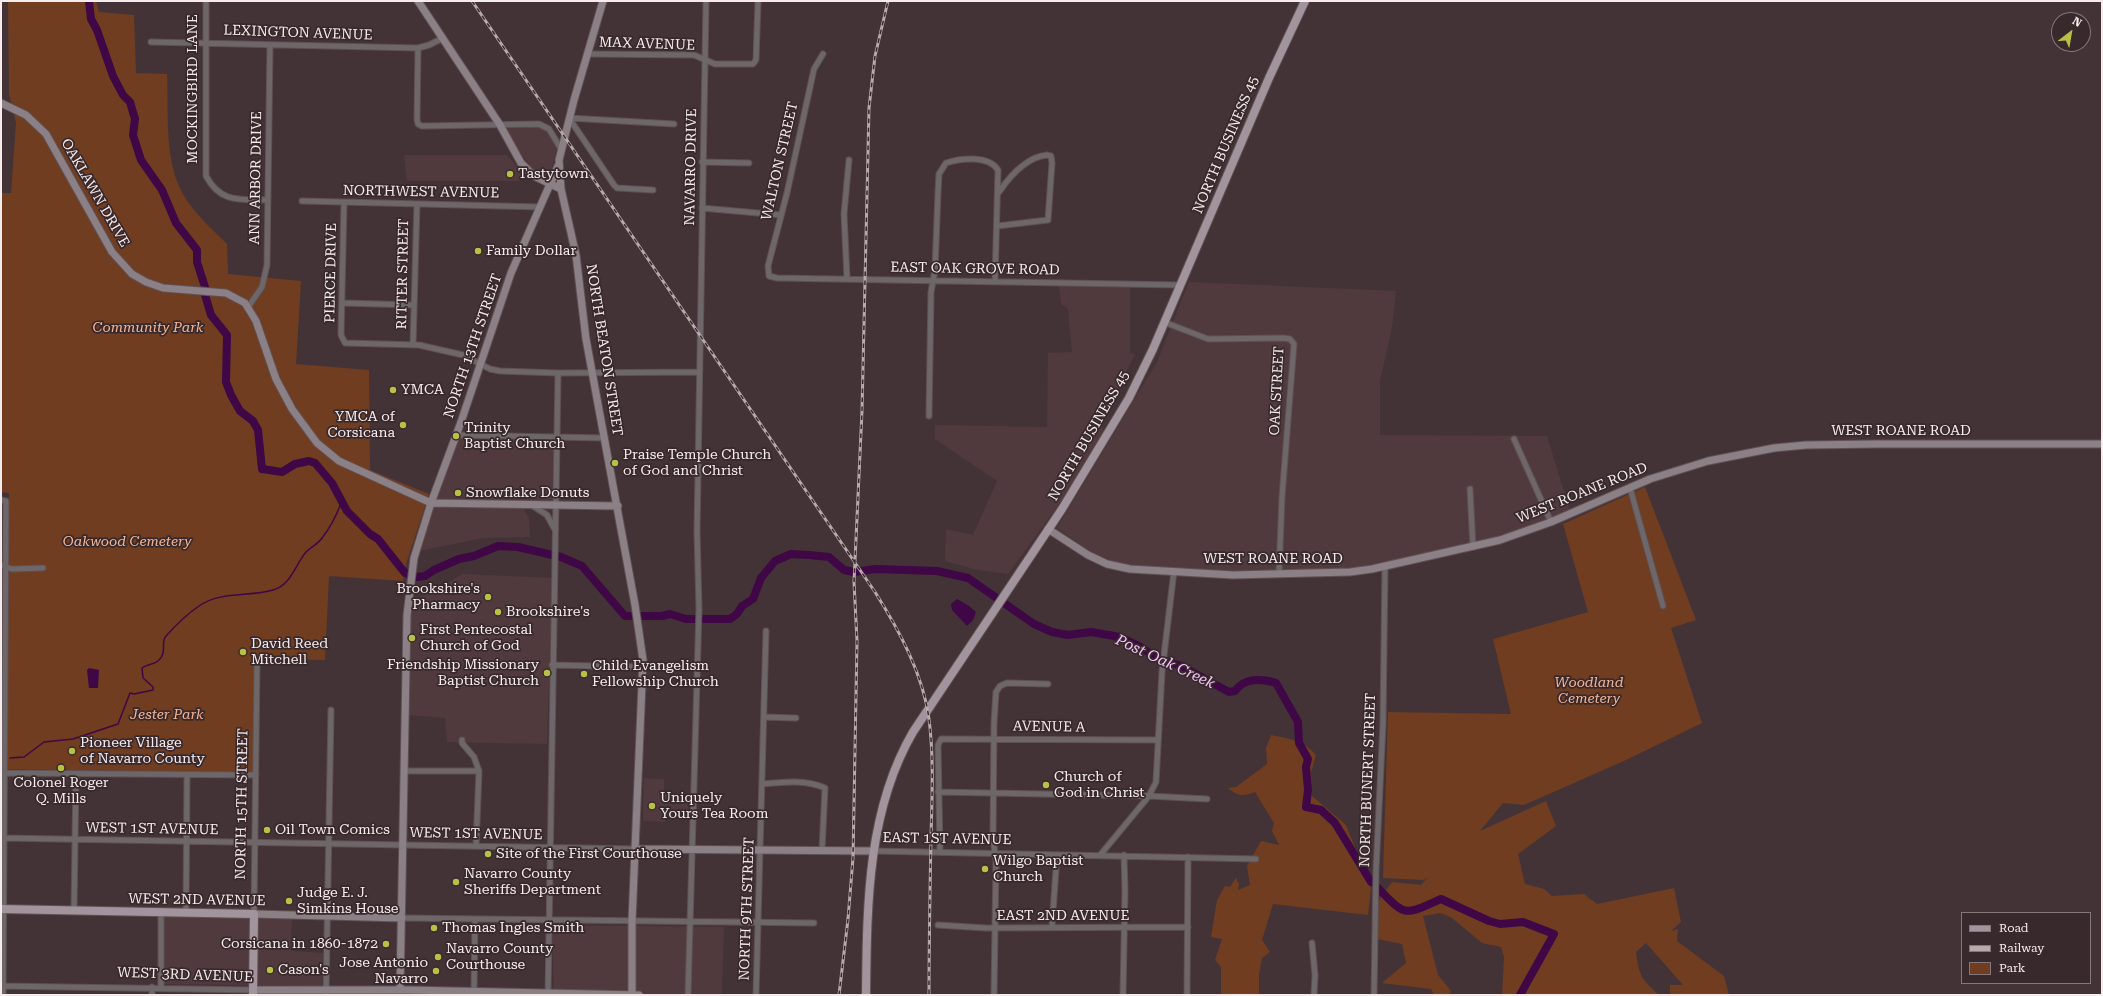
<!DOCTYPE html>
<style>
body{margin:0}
#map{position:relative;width:2103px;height:996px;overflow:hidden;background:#433336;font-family:"Roboto Serif",serif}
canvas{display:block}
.frame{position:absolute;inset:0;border:2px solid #f6ebed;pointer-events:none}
.legend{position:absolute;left:1961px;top:912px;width:130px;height:72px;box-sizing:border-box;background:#38292c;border:1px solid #847779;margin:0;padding:5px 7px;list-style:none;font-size:12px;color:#f6ebed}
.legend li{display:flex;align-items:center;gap:8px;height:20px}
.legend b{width:20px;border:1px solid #847779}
.north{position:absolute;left:2051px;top:12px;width:40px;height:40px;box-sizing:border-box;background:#38292c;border:1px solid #847779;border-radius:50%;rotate:31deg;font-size:11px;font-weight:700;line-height:16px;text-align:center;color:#f6ebed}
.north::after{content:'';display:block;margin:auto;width:14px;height:18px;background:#b9c046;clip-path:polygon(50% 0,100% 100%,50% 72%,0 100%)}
</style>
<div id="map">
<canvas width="2103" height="996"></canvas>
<div class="frame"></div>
<ul class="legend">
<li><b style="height:5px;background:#a2949c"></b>Road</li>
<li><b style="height:5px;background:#b7aaac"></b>Railway</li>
<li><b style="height:11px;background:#703d21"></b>Park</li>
</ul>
<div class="north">N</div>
</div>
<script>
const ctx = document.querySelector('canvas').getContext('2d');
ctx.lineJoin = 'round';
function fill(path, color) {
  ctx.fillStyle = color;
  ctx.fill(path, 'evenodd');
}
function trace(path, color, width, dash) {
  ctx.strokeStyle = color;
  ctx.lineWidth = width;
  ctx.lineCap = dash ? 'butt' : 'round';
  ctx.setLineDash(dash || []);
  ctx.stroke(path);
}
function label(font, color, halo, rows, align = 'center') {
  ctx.font = font + ' "Roboto Serif",serif';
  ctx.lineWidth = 3.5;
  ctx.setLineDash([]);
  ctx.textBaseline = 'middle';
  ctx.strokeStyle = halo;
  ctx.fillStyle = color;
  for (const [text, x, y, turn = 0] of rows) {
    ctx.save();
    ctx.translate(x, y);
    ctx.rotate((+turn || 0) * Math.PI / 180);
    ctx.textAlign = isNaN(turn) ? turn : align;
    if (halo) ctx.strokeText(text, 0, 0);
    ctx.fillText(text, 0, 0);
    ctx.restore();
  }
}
fill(new Path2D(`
 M503,121H537L553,130L559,140L550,175L538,173L531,168L514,143Z
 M404,155H507L525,177L518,181H407Z
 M1189,282L1396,291L1392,328L1380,381V435L1547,436L1570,511L1518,532L1477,543L1358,569L1209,571L1123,565L1094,554L1057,528L1157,362Z
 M1059,286L1130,287V353L1135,354L1099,427L1105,430L1059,504L1008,574L978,570L945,561L946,529L973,535L997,481L935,439V425L1047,427L1048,353L1072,352L1068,309L1061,304Z
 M459,438L554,440L552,502L435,500Z
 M433,505L522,506L529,518L530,537L483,538L419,551Z
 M463,574L552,578L547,744L447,742L445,718L408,715L411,602Z
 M644,778L664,779V793L688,794V812L667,810L665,822L643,821Z
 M163,916L249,917V985L162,984Z
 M258,917H292L291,951L323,953L322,986L258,985Z
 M552,925L724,927L722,995H554Z`), '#513a3e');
fill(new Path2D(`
 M8,1H96L99,12L134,15L136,73L167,74C169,114 163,164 186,199C197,216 213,230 227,244L228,274L301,281L296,364L369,370L370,470L429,494L407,561L403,581L329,576L325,660L254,659V773L7,769L9,493L1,492V193H11L16,123L9,94Z
 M1645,487L1696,620L1671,628L1702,723L1626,760L1524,805L1503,803L1480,831L1546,801L1556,826L1518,854L1525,884L1544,889L1552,896L1584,894L1597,904L1674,888L1681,922L1671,931L1678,929L1677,941L1724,976L1729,995H1670V985H1683L1646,943L1636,952C1639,977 1642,979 1659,995H1502L1504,957L1501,947L1482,943L1452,918L1441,913L1423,916L1438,975L1451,991L1450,995H1434L1431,989L1382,983L1406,963L1402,944L1377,939L1379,900L1392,882L1421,885L1428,877L1424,880L1383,878L1388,712L1511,714L1493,639L1588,612L1563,524Z
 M1271,735C1290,739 1303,740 1316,755L1311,772L1312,796L1346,825L1371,888L1368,915L1273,904L1262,940L1270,952L1262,958L1259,974V995H1221V967L1215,960L1222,939L1211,937L1217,900L1225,886L1230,887L1236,878L1239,884L1238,890L1250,885L1247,866L1261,841L1279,845L1272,831L1274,823L1255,792C1243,797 1237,796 1228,788L1236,787L1267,764L1266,748Z`), '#703d21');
fill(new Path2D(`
 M957,599L969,606L976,612L973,620L967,626L952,610L951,604Z
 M89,668L99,670L98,688H89L87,670Z`), '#3f0746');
trace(new Path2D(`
 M10,758L24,757L44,742L73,739L118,724L130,693L134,694L153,690V687L143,678L142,668C147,664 153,665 158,661C168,653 160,642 166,636C175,626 187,614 199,606C220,591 249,597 273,590C291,585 295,565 306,552C311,547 318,544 322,538C331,527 337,514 342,501`), '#3f0746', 1.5);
trace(new Path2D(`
 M89,1L91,19L97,30L113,76L123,95L130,102L135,119L133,135L141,160L162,190L176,223L197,250V262L205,287
 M205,295L211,315L227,335L226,382L231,395L240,411L253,421L258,430L262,469L282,472L295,464L309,461L315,463L332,483L347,511L370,534L378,539L405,573L417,577L425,576L434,570L459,559L474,556L498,546L518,547L561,557L582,566L625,616H662L670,614L686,619H730L737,614L742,606L753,599L761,578L775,561L791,554L809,555L829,557L844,570L854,572L875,569L937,571L968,578L1034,624L1052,632L1068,635L1091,632L1120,637L1139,646L1157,658L1181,666L1229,692L1235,691C1244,678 1261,678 1276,683L1298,722L1299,743L1308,759L1306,767L1308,790L1306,807L1321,810L1335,823L1371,882
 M1378,888C1407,918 1404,915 1441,899L1489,921L1500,924L1523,922L1554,934L1520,995`), '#3f0746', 8);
const street = new Path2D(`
 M206,1V176C221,204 241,199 268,200
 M151,42L418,48L429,45L443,38
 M418,48L417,120L418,124L422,126L539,124L549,129L561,149
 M587,54L694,55L715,64H753L756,60L758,1
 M823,54L814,69L787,193L768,266L769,276L777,278L1180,285
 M569,118L614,185L617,188L653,190
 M569,118L674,124
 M702,162L749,163
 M302,201L541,207
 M344,203L341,335L345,343L419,345L463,355L490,369L500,371L558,373L699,372
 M702,208L780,215
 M997,226L1048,220L1052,163L1051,156L1047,155C1026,157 1010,176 999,192
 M847,278L844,214L849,160
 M343,303L414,305
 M248,307L262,287L267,265L270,45
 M1164,322L1208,339L1283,338L1290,339L1294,344L1282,497L1279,574
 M413,345L417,204
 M929,416L931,292L935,270L938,193L939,174L946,163C960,158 989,155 998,170L995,281
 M456,435L605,438
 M1514,439L1551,522
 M1630,488L1663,606
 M1470,489L1473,547
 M1,500L6,501L3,995
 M533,506L547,515L554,528
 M1,565L12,569L43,568
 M552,665L642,667
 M764,717L796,718
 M462,740V743L474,757L479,771L476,846
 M405,771H479
 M4,773L256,775
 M762,784C782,782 806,779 825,788L822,850
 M938,792L1149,796L1207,799
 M2,838L636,849
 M874,851L1256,859
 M940,852L938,745L941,739L1158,740
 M1101,854L1149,796L1156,782L1162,672L1174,571
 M74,911L76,774
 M161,912V987
 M186,913L187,775
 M254,914L257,661
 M402,918L814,923
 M938,925L986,928L1188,927
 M1052,926L1057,855
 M1312,943L1315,975L1314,995
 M1,986L253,990
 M474,991L475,919
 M152,995V987
 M326,995L331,710
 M548,995L558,373
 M688,995L699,609L697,531L706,1
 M756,995L766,631
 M994,995L996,861L993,838L994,723L996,692L1000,686L1007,683L1048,684
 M1123,995L1125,891L1124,855
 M1187,995L1188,857
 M1374,995L1376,870L1383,724L1385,566`);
const secondary = new Path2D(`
 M418,1L500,125L521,163L534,176L561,189
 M603,1L574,100L559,160L561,189L576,255L586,339L635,605L643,660L632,921V995
 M1,103L26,115L46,134L112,252L132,274L146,282L163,288L226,293L245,303L256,321L276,379L292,409L317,443L339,461L431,503L618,506
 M1048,529L1088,555L1107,564L1130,569L1233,575L1350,572L1372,569L1500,540L1551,522L1650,479L1708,461L1774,448L1806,445L1877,444H2102
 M636,849L874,851
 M254,914L402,918
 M253,990H407L639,995
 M400,990L407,615L414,558L431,503L461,422L511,273L558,166`);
const primary = new Path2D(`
 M1,909L254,914L253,995
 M866,995C867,906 867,811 913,732L1062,509L1129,398L1153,349L1269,78L1305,1`);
trace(street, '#605053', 7);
trace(secondary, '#605053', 9);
trace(primary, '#605053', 10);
trace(street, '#6e676a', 5);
trace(secondary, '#8b8086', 7);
trace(primary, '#a2949c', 8);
const rail = new Path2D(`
 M472,1L875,592C899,630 923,674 929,719C934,758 932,798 931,837C930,890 929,942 929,995
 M839,995L848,919L853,858L857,641L854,582L862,411L869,108L875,56L888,1`);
trace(rail, '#b7aaac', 3);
trace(rail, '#38292c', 1.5, [4.5]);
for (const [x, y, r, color] of [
 [510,174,4,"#b9c046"],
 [478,251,4,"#b9c046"],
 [393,390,4,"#b9c046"],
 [403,425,4,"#b9c046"],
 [456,436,4,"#b9c046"],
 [615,463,4,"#b9c046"],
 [458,493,4,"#b9c046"],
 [488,597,4,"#b9c046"],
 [498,612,4,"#b9c046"],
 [412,638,4,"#b9c046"],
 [243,652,4,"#b9c046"],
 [547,673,4,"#b9c046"],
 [584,674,4,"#b9c046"],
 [72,751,4,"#b9c046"],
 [61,768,4,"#b9c046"],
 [1046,785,4,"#b9c046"],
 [652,806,4,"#b9c046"],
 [267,830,4,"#b9c046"],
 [488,854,4,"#b9c046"],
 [985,869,4,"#b9c046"],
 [456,882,4,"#b9c046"],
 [289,901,4,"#b9c046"],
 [434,928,4,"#b9c046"],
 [386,944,4,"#b9c046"],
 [438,957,4,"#b9c046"],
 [270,970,4,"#b9c046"],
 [436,971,4,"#b9c046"]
]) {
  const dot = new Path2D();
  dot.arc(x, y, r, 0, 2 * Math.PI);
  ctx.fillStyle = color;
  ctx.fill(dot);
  trace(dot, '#38292c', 1.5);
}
label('14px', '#f6ebed', '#38292c', [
 ["LEXINGTON AVENUE",298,33,2],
 ["MAX AVENUE",647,44,2],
 ["MOCKINGBIRD LANE",193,89,-90],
 ["NORTH BUSINESS 45",1226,145,-67],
 ["WALTON STREET",780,161,-77],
 ["NAVARRO DRIVE",691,167,-89],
 ["ANN ARBOR DRIVE",256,178,-89],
 ["NORTHWEST AVENUE",421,192,1],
 ["OAKLAWN DRIVE",95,193,60],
 ["EAST OAK GROVE ROAD",975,269,1],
 ["PIERCE DRIVE",331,273,-89],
 ["RITTER STREET",403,274,-89],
 ["NORTH 13TH STREET",473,346,-71],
 ["NORTH BEATON STREET",604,350,81],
 ["OAK STREET",1277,391,-87],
 ["WEST ROANE ROAD",1901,431],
 ["NORTH BUSINESS 45",1089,436,-60],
 ["WEST ROANE ROAD",1582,493,-22],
 ["WEST ROANE ROAD",1273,559],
 ["AVENUE A",1049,727,1],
 ["NORTH BUNERT STREET",1368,780,-88],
 ["NORTH 15TH STREET",242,804,-89],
 ["WEST 1ST AVENUE",152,829,1],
 ["WEST 1ST AVENUE",476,834,1],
 ["EAST 1ST AVENUE",947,839,1],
 ["WEST 2ND AVENUE",197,900,1],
 ["NORTH 9TH STREET",747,909,-88],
 ["EAST 2ND AVENUE",1063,916],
 ["WEST 3RD AVENUE",185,975,2]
]);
label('14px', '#f6ebed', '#38292c', [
 ["Tastytown",518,174],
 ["Family Dollar",486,251],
 ["YMCA",401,390],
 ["YMCA of",395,417,"right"],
 ["Corsicana",395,433,"right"],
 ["Trinity",464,428],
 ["Baptist Church",464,444],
 ["Praise Temple Church",623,455],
 ["of God and Christ",623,471],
 ["Snowflake Donuts",466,493],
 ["Brookshire's",480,589,"right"],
 ["Pharmacy",480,605,"right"],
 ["Brookshire's",506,612],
 ["First Pentecostal",420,630],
 ["Church of God",420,646],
 ["David Reed",251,644],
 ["Mitchell",251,660],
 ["Friendship Missionary",539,665,"right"],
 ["Baptist Church",539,681,"right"],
 ["Child Evangelism",592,666],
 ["Fellowship Church",592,682],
 ["Pioneer Village",80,743],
 ["of Navarro County",80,759],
 ["Church of",1054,777],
 ["God in Christ",1054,793],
 ["Colonel Roger",61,783,"center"],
 ["Q. Mills",61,799,"center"],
 ["Uniquely",660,798],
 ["Yours Tea Room",660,814],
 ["Oil Town Comics",275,830],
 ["Site of the First Courthouse",496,854],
 ["Wilgo Baptist",993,861],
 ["Church",993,877],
 ["Navarro County",464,874],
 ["Sheriffs Department",464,890],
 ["Judge E. J.",297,893],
 ["Simkins House",297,909],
 ["Thomas Ingles Smith",442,928],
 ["Corsicana in 1860-1872",378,944,"right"],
 ["Navarro County",446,949],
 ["Courthouse",446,965],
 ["Jose Antonio",428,963,"right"],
 ["Navarro",428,979,"right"],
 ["Cason's",278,970]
], 'left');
label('italic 14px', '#f6b695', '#38292c', [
 ["Community Park",148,328],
 ["Oakwood Cemetery",127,542],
 ["Woodland",1589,683],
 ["Cemetery",1589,699],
 ["Jester Park",167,715]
]);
label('italic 15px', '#f5c5fa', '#38292c', [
 ["Post Oak Creek",1165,662,25]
]);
</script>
